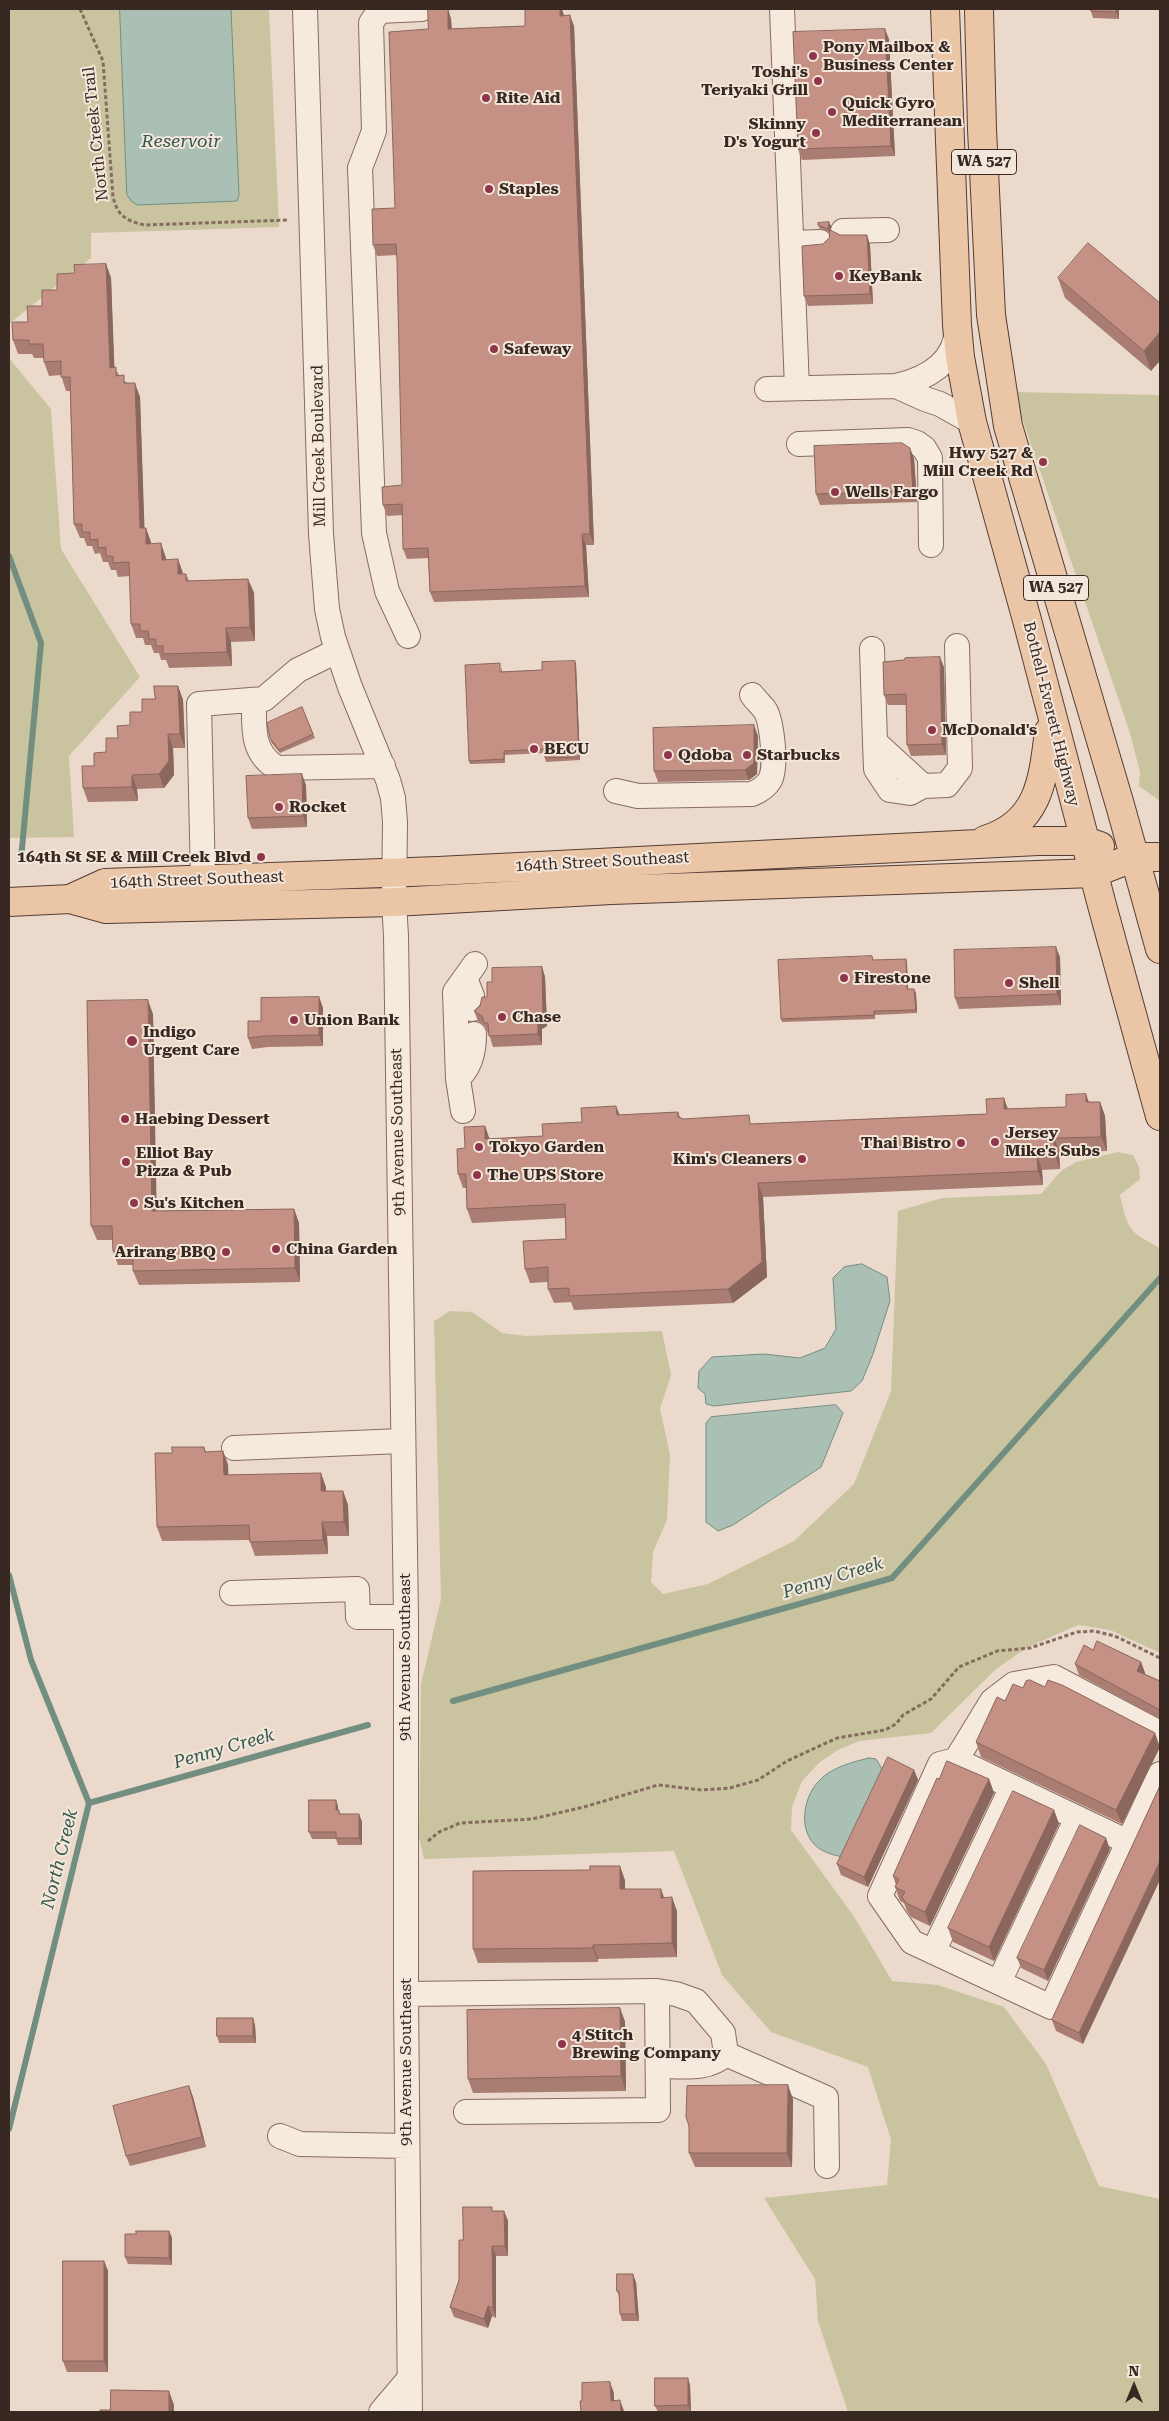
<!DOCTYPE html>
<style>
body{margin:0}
#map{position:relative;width:1169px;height:2421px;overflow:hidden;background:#ebdacb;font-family:"Roboto Serif",serif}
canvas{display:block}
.frame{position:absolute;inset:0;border:10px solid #382822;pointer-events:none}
.north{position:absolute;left:1109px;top:2361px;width:50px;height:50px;-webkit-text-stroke:4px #f3e6da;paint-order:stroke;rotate:0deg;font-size:14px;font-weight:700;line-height:20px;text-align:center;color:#382822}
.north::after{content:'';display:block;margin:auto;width:18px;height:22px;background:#382822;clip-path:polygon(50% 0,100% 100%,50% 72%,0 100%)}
</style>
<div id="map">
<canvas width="1169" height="2421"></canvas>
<div class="frame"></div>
<div class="north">N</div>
</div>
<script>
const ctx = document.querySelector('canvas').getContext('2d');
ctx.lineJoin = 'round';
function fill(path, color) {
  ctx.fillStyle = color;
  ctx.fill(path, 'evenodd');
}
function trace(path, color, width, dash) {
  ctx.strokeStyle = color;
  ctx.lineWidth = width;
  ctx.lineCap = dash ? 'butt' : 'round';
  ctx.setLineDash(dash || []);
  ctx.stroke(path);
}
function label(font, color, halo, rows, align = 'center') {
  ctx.font = font + ' "Roboto Serif",serif';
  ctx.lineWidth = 4;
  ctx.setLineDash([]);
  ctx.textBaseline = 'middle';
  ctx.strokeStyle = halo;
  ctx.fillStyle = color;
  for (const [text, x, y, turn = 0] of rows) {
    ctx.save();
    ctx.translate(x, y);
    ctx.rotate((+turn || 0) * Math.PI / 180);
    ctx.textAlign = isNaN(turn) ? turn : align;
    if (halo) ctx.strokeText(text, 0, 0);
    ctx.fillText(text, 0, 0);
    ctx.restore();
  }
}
fill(new Path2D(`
 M9,9H269L279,227L91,233V258L9,324Z
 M9,358L51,409L61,549L140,677L69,756L74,837L9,838Z
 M1013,392L1160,395V801L1139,786L1140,772L1129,730Z
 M1118,1152L1133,1155L1139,1167L1140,1179L1120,1195C1128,1230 1128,1231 1160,1248V1653L1110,1630L1078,1625L1028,1647L996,1669L931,1733L859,1741L838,1750L820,1762L802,1781L792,1807L791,1830L853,1915L892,1981L938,1985L1004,2007L1046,2064L1099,2186L1160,2199V2412H848L818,2321L815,2279L764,2198L887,2185L891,2140L868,2067L771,2032L722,1975L674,1851L424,1859L419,1837L421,1684L441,1599L434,1321L450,1311L472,1312L502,1333L526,1336L662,1331L671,1375L660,1409L670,1454L667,1520L653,1552L651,1582L663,1594L708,1584L794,1541L854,1484L891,1391L898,1211L942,1198L1041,1194L1061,1171L1076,1162Z`), '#c9c49f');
const water = new Path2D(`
 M120,9H231L239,195L237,201L138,205L132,202L127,195Z
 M862,1264L887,1277L890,1301L873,1354L862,1381L851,1391L714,1406L706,1404L705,1394L698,1388L699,1371L712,1357L764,1354L800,1358L825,1348L836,1329L833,1278L844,1267Z
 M836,1405L843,1413L821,1467L733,1525L718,1531L706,1522V1423L711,1417Z
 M869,1758L876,1759L885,1774L846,1858C835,1855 822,1853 814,1844C798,1827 804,1795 820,1780C832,1767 853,1762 869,1758Z`);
fill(water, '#abc0b5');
trace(water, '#728e81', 1);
trace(new Path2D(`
 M9,556L41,643L21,859
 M9,1575L31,1660L89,1803L9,2129
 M453,1701L892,1578L1160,1278
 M89,1803L368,1725`), '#728e81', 6);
const minor = new Path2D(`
 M305,9L321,534L327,609L333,637L350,687L388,780L393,798L395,822L394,902L396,936L406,1617V1994L410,2412
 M782,9L797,388
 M843,231L887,230
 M792,243L820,242
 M896,386L925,399L940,404L972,422
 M767,389L896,386C926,379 956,363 957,328
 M799,444L908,440L917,443L924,448L930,458L931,545
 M408,636L387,591L374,533L360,168L374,131L371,23L379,11L422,9
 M872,649L875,742L923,786L947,785L960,768L957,646
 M254,700C254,727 251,753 277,768L383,766
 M875,742L876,769L890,790L910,793L923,786
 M616,791L638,796L752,794C759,791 766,787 770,780C777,767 772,722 765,710C761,705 756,700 752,695
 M203,880L199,704L264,699L298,670L337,651
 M465,978L472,996V1009
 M462,1074C471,1064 474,1048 474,1034
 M463,1111L458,1079L455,992L475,964
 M234,1448L402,1441
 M232,1593L357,1589L358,1617H406
 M1160,1733L1054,1677L1014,1684L992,1701L956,1760L940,1764L880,1896L912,1942L1051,2007L1160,1774
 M956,1760L1128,1842
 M933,1952L1012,1787
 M999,1982L1077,1818
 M406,1994L657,1991L676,1994L696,2001L723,2033L726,2054L826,2098L827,2166
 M658,2066C682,2066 707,2071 726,2054
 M466,2112L658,2110L657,1991
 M280,2136L300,2144L407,2146
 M381,2412L409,2379`);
const major = new Path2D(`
 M945,9L957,325L960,357L972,422L1027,620L1103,909L1160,1116
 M979,9L982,129L991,315L1008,426L1120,805L1160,949
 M985,840C1040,823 1043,779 1049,731
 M70,899L105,883L438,871L1038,841H1085L1100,846
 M9,902L70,899L106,909L394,902L611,890L1094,873L1135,857H1160`);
trace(minor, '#866c60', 26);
trace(major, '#553c34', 30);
trace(new Path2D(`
 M80,9L103,61L113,197C118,216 125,220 144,225L289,220
 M428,1841L439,1832L460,1823L532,1819L584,1807L658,1785L702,1790L730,1788L758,1780L787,1761L837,1738L885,1730L896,1724L903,1715L931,1699L959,1667L997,1651L1030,1648L1077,1632L1094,1631L1115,1636L1160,1658`), '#866c60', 3, [4, 2.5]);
trace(minor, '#f6e9dd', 24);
trace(major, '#eac6a7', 28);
fill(new Path2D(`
 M448,9L451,19L452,29L525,26L564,16L574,26L594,545H586L589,597L434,602L430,592L428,558L407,559L403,549V515L387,516L383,505L402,485L397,255L377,256L373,245L395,208L428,29Z
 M1119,9V19L1093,18L1091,11Z
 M889,39L895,156L802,160L798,149Z
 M818,225L831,226L830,230L840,235H867L870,245L873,304L808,306L804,296L823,244L829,238L830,233L819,228Z
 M106,264L111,278L114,367L119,375L140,397L144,528H146L151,544L166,558V560L183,574H186L189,581L248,579L254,593L255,641L231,642L232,666L169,668L166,660H161L159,653H154L151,645H145L143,638H136L131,624L130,576L118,577L116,570H111L108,562H103L100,553L95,554L92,546H87L84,538H80L74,524L70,391H66L61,375L49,376L44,362V358H34L32,354H18L13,340L28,322L75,273Z
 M1058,278L1160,303L1151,371L1065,298Z
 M914,458L917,502L820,505L816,494Z
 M904,660L944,667L946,755L911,756L907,745L906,705H888L884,695Z
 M576,664L580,760L546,762L545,758V753L505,755V763L470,764L469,761L502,667V672L542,670Z
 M178,686L183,700L185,748H173L174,775L164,788L137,789L138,801L88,802L83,788L94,766L142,712L155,699Z
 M302,707L315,738L280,753L271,742L270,738Z
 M758,736L757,774L749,780L658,782L654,771Z
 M306,785L307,827L252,829L248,818Z
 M1060,957L1061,1005L959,1009L955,998Z
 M874,960L907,963L908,989L916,993L917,1013L875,1015V1019L782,1022L781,1019Z
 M542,967L545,977L547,1026L542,1029V1045L493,1047L489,1034H488L485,1026L478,1021L474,1011L487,997L492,982Z
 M319,997L323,1008V1046L268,1047L252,1049L248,1038L261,1021Z
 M153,1014L156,1211L294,1209L299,1223L300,1282L139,1285L133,1271V1265H118L113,1251V1240H97L91,1226Z
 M1089,1102H1100L1105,1116L1107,1151L1059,1152L1060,1169L1042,1170L1043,1185L763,1197L767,1277L733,1303L574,1310L571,1302L554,1303L548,1289V1282L530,1283L525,1269L566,1239L565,1218L472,1223L467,1209L466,1188H463L458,1174L465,1148L485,1126L489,1139L543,1136L582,1122L620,1115L678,1112L680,1117L683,1119L752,1124L987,1114L1008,1109L1066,1107Z
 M204,1447L206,1452L223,1451L228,1465V1475L326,1487V1491H343L348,1505L349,1536H327L328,1554L255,1556L250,1542L249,1540L162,1541L157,1527L172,1453Z
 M1093,1650L1141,1662L1145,1673V1674L1160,1681V1719L1079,1675L1075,1664Z
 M1005,1701L1160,1747L1122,1824L981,1757L976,1742Z
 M914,1770L918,1780L868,1887L841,1875L837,1864Z
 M939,1779H989L994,1793L930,1926L911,1917L907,1911L904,1903L900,1901L895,1887L896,1885L893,1876Z
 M1160,1786L1083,2044L1056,2031L1052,2020Z
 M336,1800L338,1807V1810L341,1814H359L362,1822V1845H338L336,1839H312L309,1832Z
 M1054,1810L1059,1824L994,1961L953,1942L948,1928Z
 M1110,1849L1048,1981L1021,1968L1017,1958Z
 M625,1880V1889L664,1897L677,1911V1957L598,1959V1962L478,1963L473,1949Z
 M620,2008L625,2022L626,2091L473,2093L468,2079Z
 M255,2025L256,2043H219L217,2036Z
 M189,2086L193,2097L206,2147L130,2166L126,2156Z
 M793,2099L792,2167H695L689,2153Z
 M493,2211H504L508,2221V2256H496V2318L492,2316L488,2328L454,2317L450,2307L459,2280L463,2240Z
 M169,2231L172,2238V2265L128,2264L125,2257L136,2234Z
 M104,2261L108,2271V2372H67L63,2361Z
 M636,2282L639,2321H622L620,2314L619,2296L617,2291Z
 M690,2385L691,2412H658L655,2406Z`), '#a97d72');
fill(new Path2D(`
 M448,9L451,19L452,40L448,29Z
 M560,9H562L564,15V27L560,16Z
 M1116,9H1119V19L1116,12Z
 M570,15L574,26L594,545L590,534Z
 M885,29L889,39L895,156L891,146Z
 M829,222L831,226L830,233L828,229Z
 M867,235L870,245L873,304L870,294Z
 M106,264L111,278L115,382L110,368Z
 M1160,332V361L1151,371L1144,351Z
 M135,383L140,397L145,542L140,528Z
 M910,448L914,458L917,502L913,491Z
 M146,528L151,542V558L146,544Z
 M582,534L586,545L589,597L585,586Z
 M161,543L166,558L167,574L162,560Z
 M178,559L183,573L178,574Z
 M248,579L254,593L255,641L250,627Z
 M226,628L231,642L232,666L227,652Z
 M940,657L944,667L946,755L942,744Z
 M575,661L576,664L580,760L579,757Z
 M178,686L183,700L185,748L180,734Z
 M754,725L758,736L757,774L749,780L745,770Z
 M168,734L173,748L174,775L164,788L159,774Z
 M302,774L306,785L307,827L303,816Z
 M132,775L137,789L138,801L132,787Z
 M1056,947L1060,957L1061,1005L1057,994Z
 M906,959L907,963L908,993L907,989Z
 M542,967L545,977L547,1026L542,1029V1045L538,1034V1018Z
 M914,989L916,993L917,1013L916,1010Z
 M319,997L323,1008V1046L319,1035Z
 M148,1000L153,1014L157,1226L152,1211Z
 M1086,1094L1091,1108L1086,1102Z
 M1004,1098L1009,1112L1004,1109Z
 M1100,1102L1105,1116L1107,1151L1101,1137Z
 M616,1106L622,1120L617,1115Z
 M485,1126L490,1140L485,1139Z
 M1054,1138L1059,1152L1060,1169L1055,1155Z
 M1037,1155L1042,1170L1043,1185L1038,1171Z
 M758,1183L763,1197L767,1277L733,1303L728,1289Z
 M294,1209L299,1223L300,1282L295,1268Z
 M223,1451L228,1465L229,1489L224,1475Z
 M321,1473L326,1487V1505L321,1491Z
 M343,1491L348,1505L349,1536L344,1522Z
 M322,1522L327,1536L328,1554L323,1540Z
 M1141,1662L1145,1673L1141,1681L1137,1671Z
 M1155,1733L1160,1747L1122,1824L1116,1810Z
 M914,1770L918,1780L868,1887L864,1877Z
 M989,1779L994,1793L930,1926L925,1912Z
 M336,1800L338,1807V1817L336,1810Z
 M1054,1810L1059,1824L994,1961L989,1947Z
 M359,1814L362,1822V1845L359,1838Z
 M1106,1838L1110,1849L1048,1981L1044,1970Z
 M1160,1861V1880L1083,2044L1079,2033Z
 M620,1866L625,1880V1903L620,1889Z
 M661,1889L666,1903L661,1898Z
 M672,1897L677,1911V1957L672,1943Z
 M593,1945L598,1959V1962L593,1948Z
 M620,2008L625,2022L626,2091L621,2076Z
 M253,2018L255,2025L256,2043L253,2036Z
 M788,2085L793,2099L792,2167L787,2153Z
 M189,2086L193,2097L206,2147L202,2137Z
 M504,2211L508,2221V2256L505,2246Z
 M169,2231L172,2238V2265L169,2258Z
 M492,2246L496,2256V2318L493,2308Z
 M104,2261L108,2271V2372L104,2361Z
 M633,2274L636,2282L639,2321L636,2314Z
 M488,2306L492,2316L488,2328L484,2319Z
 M688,2378L690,2385L691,2412L688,2405Z
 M610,2382L614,2393V2411L611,2401Z
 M169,2391L174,2405V2412H169Z
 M620,2400L624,2411V2412H621Z`), '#8a665c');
const building = new Path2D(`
 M428,9H448V29L525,26V9H560V16L570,15L590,534H582L585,586L430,592L428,548L403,549L402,504L383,505L382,487L402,485L397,261L396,244L373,245L372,209L395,208L389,32L428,29Z
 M1091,9H1116V12L1091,11Z
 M885,29L891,146L798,149L793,32Z
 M829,222L828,229L818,225V223Z
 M830,230L840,235H867L870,294L804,296L802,246L823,244L829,238Z
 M1088,243L1160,303V332L1144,351L1058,278Z
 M106,264L110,368L116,367V376L124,375V383H135L140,528H146V544L161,543L162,560L178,559V574H186V581L248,579L250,627L226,628L227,652L163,654V646H156V639H149L148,631H140V624H131L129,562L113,563V556H106V547L98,548V539L90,540V532H82V524H74L70,377H61V361L44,362L43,344H29V340H13L12,322H28L27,306H42V290H57V274L75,273L74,265Z
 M902,443L910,448L913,491L816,494L814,446Z
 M940,657L942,744L907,745L906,694L884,695L883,662L904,660L905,658Z
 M575,661L579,757L545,758V749L504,751V759L469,761L465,665L500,663V672L542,670V662Z
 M154,686H178L180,734H168L169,761L159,774L132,775V787L83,788L82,766H94V753L106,752V738H118L117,726L130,725V712H142V699H155Z
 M302,707L313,734L279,750L270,738L267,723Z
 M754,725V763L745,770L654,771L653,728Z
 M302,774L303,816L248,818L246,776Z
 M1056,947L1057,994L955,998L954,950Z
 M872,956L873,960L906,959L907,989H914L916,1010L874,1011V1015L781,1019L778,960Z
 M542,967L543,1015L538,1018V1034L489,1036L488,1023H484L482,1016L474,1011L480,1006L482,997H487V982H492V968Z
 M319,997V1035L264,1036L248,1038V1021H261V998Z
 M148,1000L152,1211L294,1209L295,1268L133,1271V1251H113L112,1226H91L87,1001Z
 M1086,1094V1102H1100L1101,1137L1054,1138L1055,1155H1037L1038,1171L758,1183L762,1262L728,1289L569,1296V1288L548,1289V1267L525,1269L523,1241L566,1239L565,1204L467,1209L466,1174H458L457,1149L465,1148L464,1127L485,1126V1139L543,1136L542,1124L582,1122L581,1108L616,1106L617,1115L678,1112V1117L683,1119L749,1115L750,1124L987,1114L986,1099L1004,1098V1109L1066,1107V1095Z
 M172,1447H204L205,1452L223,1451L224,1475L321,1473V1491H343L344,1522H322L323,1540L250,1542L249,1525L157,1527L155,1453H172Z
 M1097,1641L1141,1662L1137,1671L1160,1681V1710L1075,1664L1084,1645L1093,1650Z
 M1030,1680L1045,1687L1048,1680L1062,1685L1155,1733L1116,1810L976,1742L997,1697L1005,1701L1013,1684L1023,1688L1026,1681Z
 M888,1757L914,1770L864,1877L837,1864Z
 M947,1761L989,1779L925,1912L906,1903L902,1897L905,1892L895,1887L899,1879L893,1876L937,1778L939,1779Z
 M1160,1786V1861L1079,2033L1052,2020Z
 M1013,1791L1054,1810L989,1947L948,1928Z
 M309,1800H336V1810H339V1814H359V1838H336V1832H309Z
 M1080,1825L1106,1838L1044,1970L1017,1958Z
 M590,1866H620V1889H661V1898L672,1897V1943L593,1945V1948L473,1949V1871L590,1870Z
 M620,2008L621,2076L468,2079L467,2010Z
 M217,2018H253V2036H217Z
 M788,2085L787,2153H689V2126L686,2117L687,2086Z
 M189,2086L202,2137L126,2156L113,2106Z
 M463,2207H492V2211H504L505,2246H492L493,2308L488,2306L484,2319L450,2307L459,2280V2240H463Z
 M136,2231H169V2258L125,2257V2234H136Z
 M63,2261H104V2361H63Z
 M617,2274H633L636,2314H620L619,2291H617Z
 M655,2378H688V2405L655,2406Z
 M610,2382L611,2401L620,2400L621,2412H581L580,2401H582V2383Z
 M111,2390L169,2391V2412H100V2410H110Z`);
fill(building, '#c59184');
trace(building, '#8a665c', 1);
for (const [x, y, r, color] of [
 [813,56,5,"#90364a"],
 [818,81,5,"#90364a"],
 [486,98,5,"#90364a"],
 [832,112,5,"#90364a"],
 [816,133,5,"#90364a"],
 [489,189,5,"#90364a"],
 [839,276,5,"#90364a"],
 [494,349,5,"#90364a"],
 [1043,462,5,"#90364a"],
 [835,492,5,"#90364a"],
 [932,730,5,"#90364a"],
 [534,749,5,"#90364a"],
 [668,755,5,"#90364a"],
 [747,755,5,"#90364a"],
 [279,807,5,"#90364a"],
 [261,857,5,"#90364a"],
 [844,978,5,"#90364a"],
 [1009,983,5,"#90364a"],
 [502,1017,5,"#90364a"],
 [294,1020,5,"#90364a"],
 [132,1041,6,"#90364a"],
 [125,1119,5,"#90364a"],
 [995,1142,5,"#90364a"],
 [961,1143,5,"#90364a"],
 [479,1147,5,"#90364a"],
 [802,1159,5,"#90364a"],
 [126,1162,5,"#90364a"],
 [477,1175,5,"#90364a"],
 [134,1203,5,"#90364a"],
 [276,1249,5,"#90364a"],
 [226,1252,5,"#90364a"],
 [562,2044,5,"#90364a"]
]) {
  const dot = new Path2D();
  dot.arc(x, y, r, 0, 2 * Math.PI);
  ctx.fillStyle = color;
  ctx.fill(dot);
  trace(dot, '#f3e6da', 2);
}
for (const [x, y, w] of [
 [984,162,65],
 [1056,588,65]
]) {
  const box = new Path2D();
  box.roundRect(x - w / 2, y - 12.5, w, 25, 4);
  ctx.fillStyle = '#f3e6da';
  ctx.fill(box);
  trace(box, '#382822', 1);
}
label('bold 15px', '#382822', null, [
 ["WA 527",984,162],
 ["WA 527",1056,588]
]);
label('bold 16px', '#382822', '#f3e6da', [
 ["Pony Mailbox &",823,47],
 ["Business Center",823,65],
 ["Toshi's",808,72,"right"],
 ["Teriyaki Grill",808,90,"right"],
 ["Rite Aid",496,98],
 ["Quick Gyro",842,103],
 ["Mediterranean",842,121],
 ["Skinny",806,124,"right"],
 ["D's Yogurt",806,142,"right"],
 ["Staples",499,189],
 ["KeyBank",849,276],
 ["Safeway",504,349],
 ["Hwy 527 &",1033,453,"right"],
 ["Mill Creek Rd",1033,471,"right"],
 ["Wells Fargo",845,492],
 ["McDonald's",942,730],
 ["BECU",544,749],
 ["Qdoba",678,755],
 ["Starbucks",757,755],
 ["Rocket",289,807],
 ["164th St SE & Mill Creek Blvd",251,857,"right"],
 ["Firestone",854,978],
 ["Shell",1019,983],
 ["Chase",512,1017],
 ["Union Bank",304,1020],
 ["Indigo",143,1032],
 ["Urgent Care",143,1050],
 ["Haebing Dessert",135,1119],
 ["Jersey",1005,1133],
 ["Mike's Subs",1005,1151],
 ["Thai Bistro",951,1143,"right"],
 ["Tokyo Garden",489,1147],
 ["Elliot Bay",136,1153],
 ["Pizza & Pub",136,1171],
 ["Kim's Cleaners",792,1159,"right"],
 ["The UPS Store",487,1175],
 ["Su's Kitchen",144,1203],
 ["China Garden",286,1249],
 ["Arirang BBQ",216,1252,"right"],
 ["4 Stitch",572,2035],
 ["Brewing Company",572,2053]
], 'left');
label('16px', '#382822', '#f3e6da', [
 ["North Creek Trail",96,134,-96],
 ["Mill Creek Boulevard",319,446,-91],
 ["Bothell-Everett Highway",1051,714,76],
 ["164th Street Southeast",602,862,-3],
 ["164th Street Southeast",197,880,-2],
 ["9th Avenue Southeast",398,1132,-91],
 ["9th Avenue Southeast",405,1657,-90],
 ["9th Avenue Southeast",406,2062,-90]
]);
label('italic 18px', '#33574c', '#f3e6da', [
 ["Reservoir",181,142],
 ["Penny Creek",833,1578,-17],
 ["Penny Creek",224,1749,-16],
 ["North Creek",60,1859,-76]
]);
</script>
